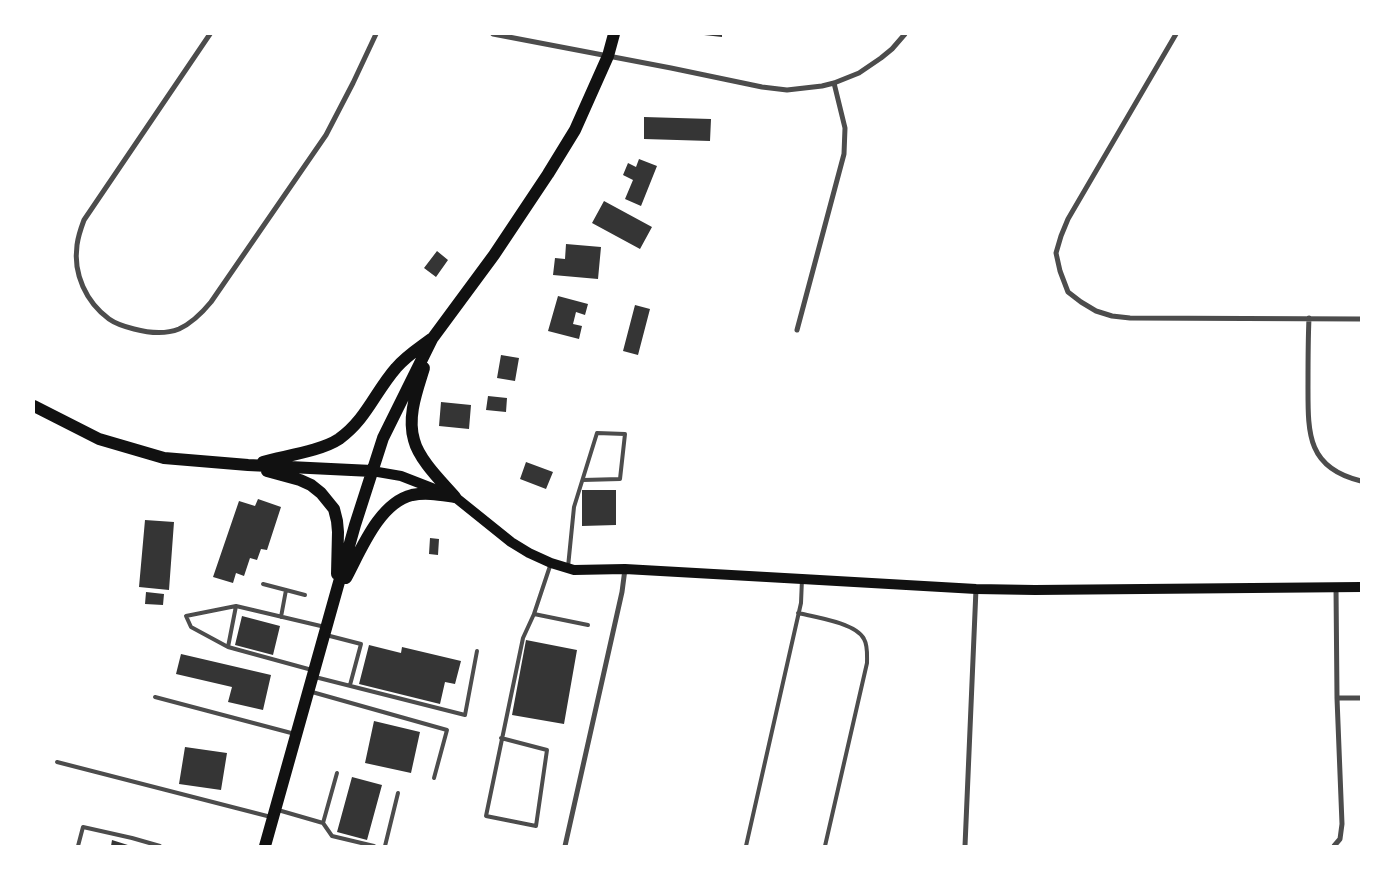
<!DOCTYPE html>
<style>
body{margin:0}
#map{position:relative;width:1395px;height:880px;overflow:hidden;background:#fff;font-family:"Roboto Condensed",sans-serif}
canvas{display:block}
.frame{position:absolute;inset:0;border:35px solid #fff;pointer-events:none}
</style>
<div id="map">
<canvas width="1395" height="880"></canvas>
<div class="frame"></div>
</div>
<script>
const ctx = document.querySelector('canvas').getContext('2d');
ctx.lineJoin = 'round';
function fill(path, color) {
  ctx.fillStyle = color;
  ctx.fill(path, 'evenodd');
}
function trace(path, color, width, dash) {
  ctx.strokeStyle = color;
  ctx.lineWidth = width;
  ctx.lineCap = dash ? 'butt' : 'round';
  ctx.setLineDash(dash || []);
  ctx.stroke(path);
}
fill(new Path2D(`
 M704,34H722V37L704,35Z
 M644,117L711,119L710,141L644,139Z
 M639,159L657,166L641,206L625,199L633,180L623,175L628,163L636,167Z
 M604,201L652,227L640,249L592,223Z
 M566,244L601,247L598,279L553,275L555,258L565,259Z
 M437,251L448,260L436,277L424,268Z
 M558,296L588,304L585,315L576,312L573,324L582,326L579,339L548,331Z
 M635,305L650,309L638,355L623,351Z
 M501,355L519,358L515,381L497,378Z
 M488,396L507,398L506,412L486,410Z
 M441,402L471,405L469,429L439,426Z
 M526,462L553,472L546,489L520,479Z
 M582,490H616V525L582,526Z
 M258,499L281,507L267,550L261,549L257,560L250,558L244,576L236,573L233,583L213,577L239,501L255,506Z
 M145,520L174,522L169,590L139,587Z
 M430,538L439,539L438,555L429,554Z
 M146,592L164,594L163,605L145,604Z
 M242,616L280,626L273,655L235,645Z
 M526,640L577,650L564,724L512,715Z
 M369,645L401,653L402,647L461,661L455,684L445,682L440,704L359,684Z
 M181,654L271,675L263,710L228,702L232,687L176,674Z
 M374,721L420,732L411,773L365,763Z
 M185,747L227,753L221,790L179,784Z
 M352,777L382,785L367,840L337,832Z
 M112,840L131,846H111Z`), '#353535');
trace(new Path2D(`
 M551,563L534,614L588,625
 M568,567L574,507L597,433L625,434L620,479L583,480
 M263,584L286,590L281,617
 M286,590L305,595
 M798,613C815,617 856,623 864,639C868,646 867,654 867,663L825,846
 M326,635L361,644L350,685
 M228,647L191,627L186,616L236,606
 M312,670L228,647L236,606L325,627
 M315,677L465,715L477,651
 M312,692L447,730L434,778
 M155,697L295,734
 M501,738L547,750L536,826L486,816L523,638L534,614
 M57,762L271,817
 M278,810L323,823L337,773
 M323,823L332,836L374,846
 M78,846L83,827L132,838L160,846
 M385,846L398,793
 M746,846L801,603L802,579`), '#4c4c4c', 4);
trace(new Path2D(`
 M210,34L84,220C81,228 78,237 77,245C73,274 86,302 109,319C116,324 126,327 134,329C149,333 164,335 179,329C192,323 202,313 211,302L326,135L353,83L376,34
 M493,34L671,68L762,87L787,90L822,86L834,83L859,73L881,58L892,49L905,34
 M1176,34L1068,219L1061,236L1056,253L1060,271L1068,292L1081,302L1096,311L1112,316L1130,318L1361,319
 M1309,318C1308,340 1308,362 1308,384C1308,432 1306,468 1361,481
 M797,330L844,154L845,128L834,83
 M1337,698H1361
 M565,846L622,592L625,569
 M965,846L976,589
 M1334,846L1340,839L1342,824L1337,698L1336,587`), '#4c4c4c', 5);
trace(new Path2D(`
 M372,471L401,476L455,497L511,542L529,553L551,563L574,570L625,569L802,579L976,589L1035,590L1361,587`), '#111', 10);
trace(new Path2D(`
 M424,368C417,391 407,416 414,440C419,460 442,482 455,497
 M34,406L99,439L164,458L248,465L372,471
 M263,462C284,456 321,451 339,439C366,420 375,392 396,368C406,356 419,348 431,339
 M267,471L300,480L311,485L321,493L334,509L337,521L338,532L337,574
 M346,578C361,550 379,503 412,495C427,492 441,495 455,497
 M265,846L355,525L383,438L432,339L494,255L548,174L575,130L608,56L614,34`), '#111', 12);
</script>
